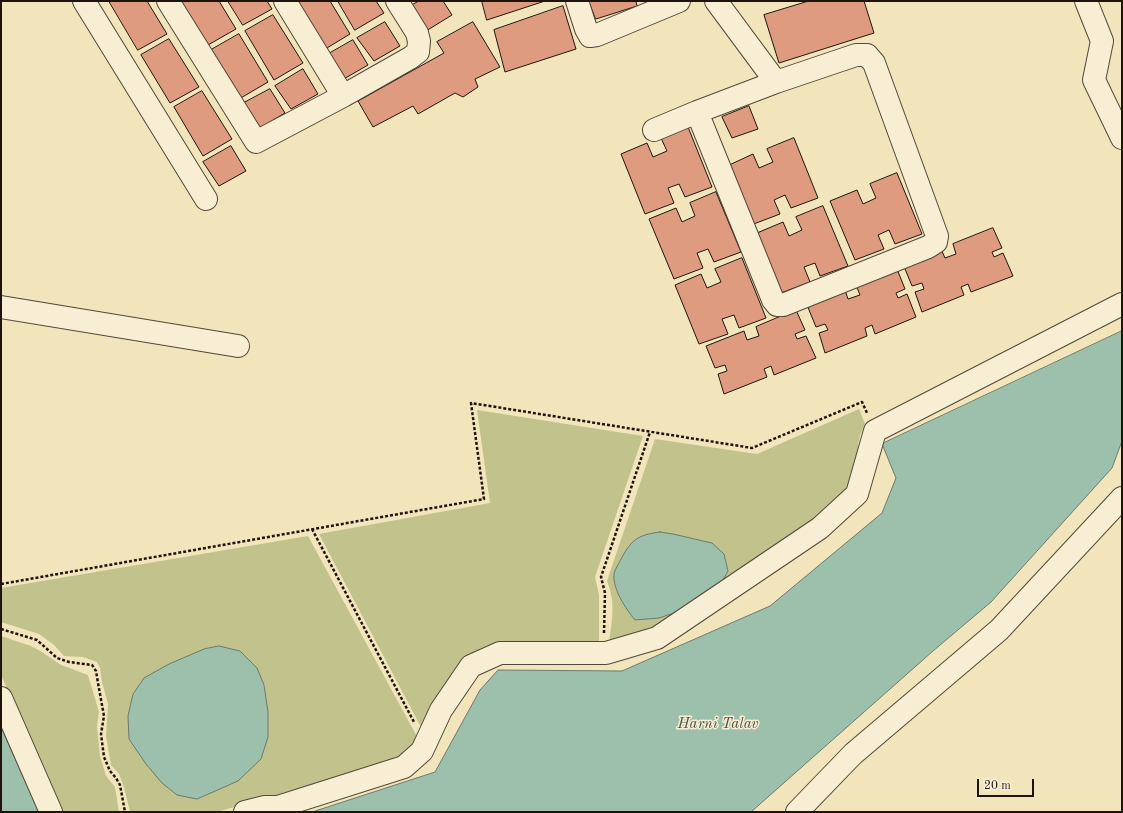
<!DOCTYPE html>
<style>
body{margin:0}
#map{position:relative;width:1123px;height:813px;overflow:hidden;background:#f2e5bc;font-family:"Old Standard TT",serif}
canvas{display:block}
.frame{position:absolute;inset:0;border:2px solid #1e140d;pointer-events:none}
.scale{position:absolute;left:977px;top:779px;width:57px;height:18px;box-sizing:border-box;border:2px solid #1e140d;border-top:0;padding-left:5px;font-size:12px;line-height:14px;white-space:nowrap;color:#1e140d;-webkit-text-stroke:3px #f7eed3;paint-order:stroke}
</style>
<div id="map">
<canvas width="1123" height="813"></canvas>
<div class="frame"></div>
<div class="scale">20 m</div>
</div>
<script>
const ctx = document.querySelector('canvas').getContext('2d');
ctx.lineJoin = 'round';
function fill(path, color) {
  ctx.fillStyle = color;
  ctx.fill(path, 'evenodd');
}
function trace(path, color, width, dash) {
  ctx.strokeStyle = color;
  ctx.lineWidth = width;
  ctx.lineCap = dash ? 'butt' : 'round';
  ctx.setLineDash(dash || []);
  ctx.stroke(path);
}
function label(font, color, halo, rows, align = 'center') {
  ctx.font = font + ' "Old Standard TT",serif';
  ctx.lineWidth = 3;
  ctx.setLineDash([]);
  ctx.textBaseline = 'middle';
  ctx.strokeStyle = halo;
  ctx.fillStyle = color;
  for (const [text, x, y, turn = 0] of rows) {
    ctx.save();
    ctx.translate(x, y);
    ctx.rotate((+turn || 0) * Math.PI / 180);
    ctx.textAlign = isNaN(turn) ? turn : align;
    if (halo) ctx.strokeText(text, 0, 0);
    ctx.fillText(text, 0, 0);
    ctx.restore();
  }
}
fill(new Path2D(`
 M859,409L865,424L860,435L858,444L859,452L853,490L657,633L609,643C612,620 616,603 607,581L655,439L757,454Z
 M477,410L643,436L595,577L599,595V646H497L423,731L319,534L490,503Z
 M308,536L421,744L407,757L217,812H130L124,787L119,774L111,765L106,736L108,704L102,682L100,668L97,662L83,657L64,656L54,645L39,634L1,622V588Z
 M1,636L31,646L42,652L61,665L88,675L99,712L97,726L100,756L106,776L115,787L119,812H63L1,675Z`), '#c2c28c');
const water = new Path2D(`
 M1122,331V441L1112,468L991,602L933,651L751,812H312L435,772L480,690L498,670L622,671L770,606L882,513L896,478L882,444Z
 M660,532L673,534L712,543L724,554L728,571L718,589L689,608L659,618L635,620C626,609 613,590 614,575C614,571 618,565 620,561C631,540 637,535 660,532Z
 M219,646L240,651L257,668L264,685L268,712V737L261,759L238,781L197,799L177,795L162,783L146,764L129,739L128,716L133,694L144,678L169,664L204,649Z
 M1,727L39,812H1Z`);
fill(water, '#9cc0ab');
trace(water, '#6a7b6c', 1);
const building = new Path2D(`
 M109,1H147L167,34L138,50Z
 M181,1H219L236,29L208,45Z
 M228,1H267L272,9L243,25Z
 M295,1H330L350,34L322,51Z
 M338,1H376L384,13L355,30Z
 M419,1H443L452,15L426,31L409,7Z
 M482,1H545L487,20Z
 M589,1H636L637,6L596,19Z
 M809,1H864L874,33L779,63L764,15Z
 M563,6L576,49L505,72L494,30Z
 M273,15L303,63L274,80L245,31Z
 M385,22L400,46L374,61L357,38Z
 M473,22L500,67L475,79L478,87L463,97L455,93L418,114L413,106L373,127L358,101L444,53L437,42Z
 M239,34L268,82L239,99L211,50Z
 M169,39L199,87L170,103L141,55Z
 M353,40L368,65L342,80L325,56Z
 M303,69L318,94L291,109L275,86Z
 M270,89L285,113L258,129L242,104Z
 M202,91L232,139L203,156L174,107Z
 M749,106L758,129L732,138L722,117Z
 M688,127L712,187L685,197L679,184L668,188L674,203L645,214L621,154L647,143L653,157L667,151L661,138Z
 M794,138L818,198L791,208L785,195L774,200L780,214L751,225L727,166L753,154L759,168L773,162L767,149Z
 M231,146L246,171L219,186L203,162Z
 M897,173L922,234L895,244L889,230L878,235L884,249L855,260L830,201L857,190L863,204L876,198L870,184Z
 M716,192L741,252L714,262L708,249L697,253L703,268L674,279L649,219L676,208L682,222L695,216L690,203Z
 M823,206L848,266L820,276L815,263L804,267L810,282L781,293L757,233L783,222L789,236L802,230L796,217Z
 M993,228L1002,248L992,252L994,257L1003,253L1013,276L971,292L968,284L961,287L964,295L922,312L915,292L924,289L922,283L912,286L903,264L941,249L945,258L956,254L953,244Z
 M742,258L766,318L739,328L734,315L722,319L728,334L699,344L675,285L701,274L707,288L721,282L715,269Z
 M897,269L905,289L896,293L898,298L907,294L916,317L875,334L872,325L865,328L867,336L825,353L819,333L828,330L825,324L816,327L807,305L845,290L848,299L860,295L856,285Z
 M796,310L805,330L795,334L797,339L806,336L816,358L774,375L771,366L764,369L767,377L724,394L718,374L727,371L725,365L715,368L706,346L744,331L747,340L759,336L756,327Z`);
fill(building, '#df9b7f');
trace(building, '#1e140d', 1);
const minor = new Path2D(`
 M84,1L206,199
 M168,1L256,142L343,96L410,58L418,52L419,41L417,33L397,1
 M285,1L343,96
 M577,1L586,29L590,36L597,35L679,1
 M716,1L776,82
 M1086,1L1102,41L1094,80L1122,138
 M654,130L697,112L776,82L856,55H867L874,63L937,236L936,242L928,247L783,305H777L773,300L769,290L697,112
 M1,307L238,346
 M1,698L51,812
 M245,812L265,807H278L404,767L422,751L441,710L471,666L500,653H606L657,638L820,528L857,494L875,431L1122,304
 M797,812L853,754L999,630L1122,498`);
trace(minor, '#534839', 24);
trace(new Path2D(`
 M312,529L414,722
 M1,584L484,499L471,403L752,448L862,402L867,413
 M1,629L37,640L57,658L69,662L92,665L96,671L98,683L104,716L101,734L104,757L110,771L116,778L120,785L125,812
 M604,633L605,593L601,577L650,432`), '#1e140d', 2.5, [3, 2]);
trace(minor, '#f7eed3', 22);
label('italic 15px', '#4a5044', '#f7eed3', [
 ["Harni Talav",718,724]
]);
</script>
